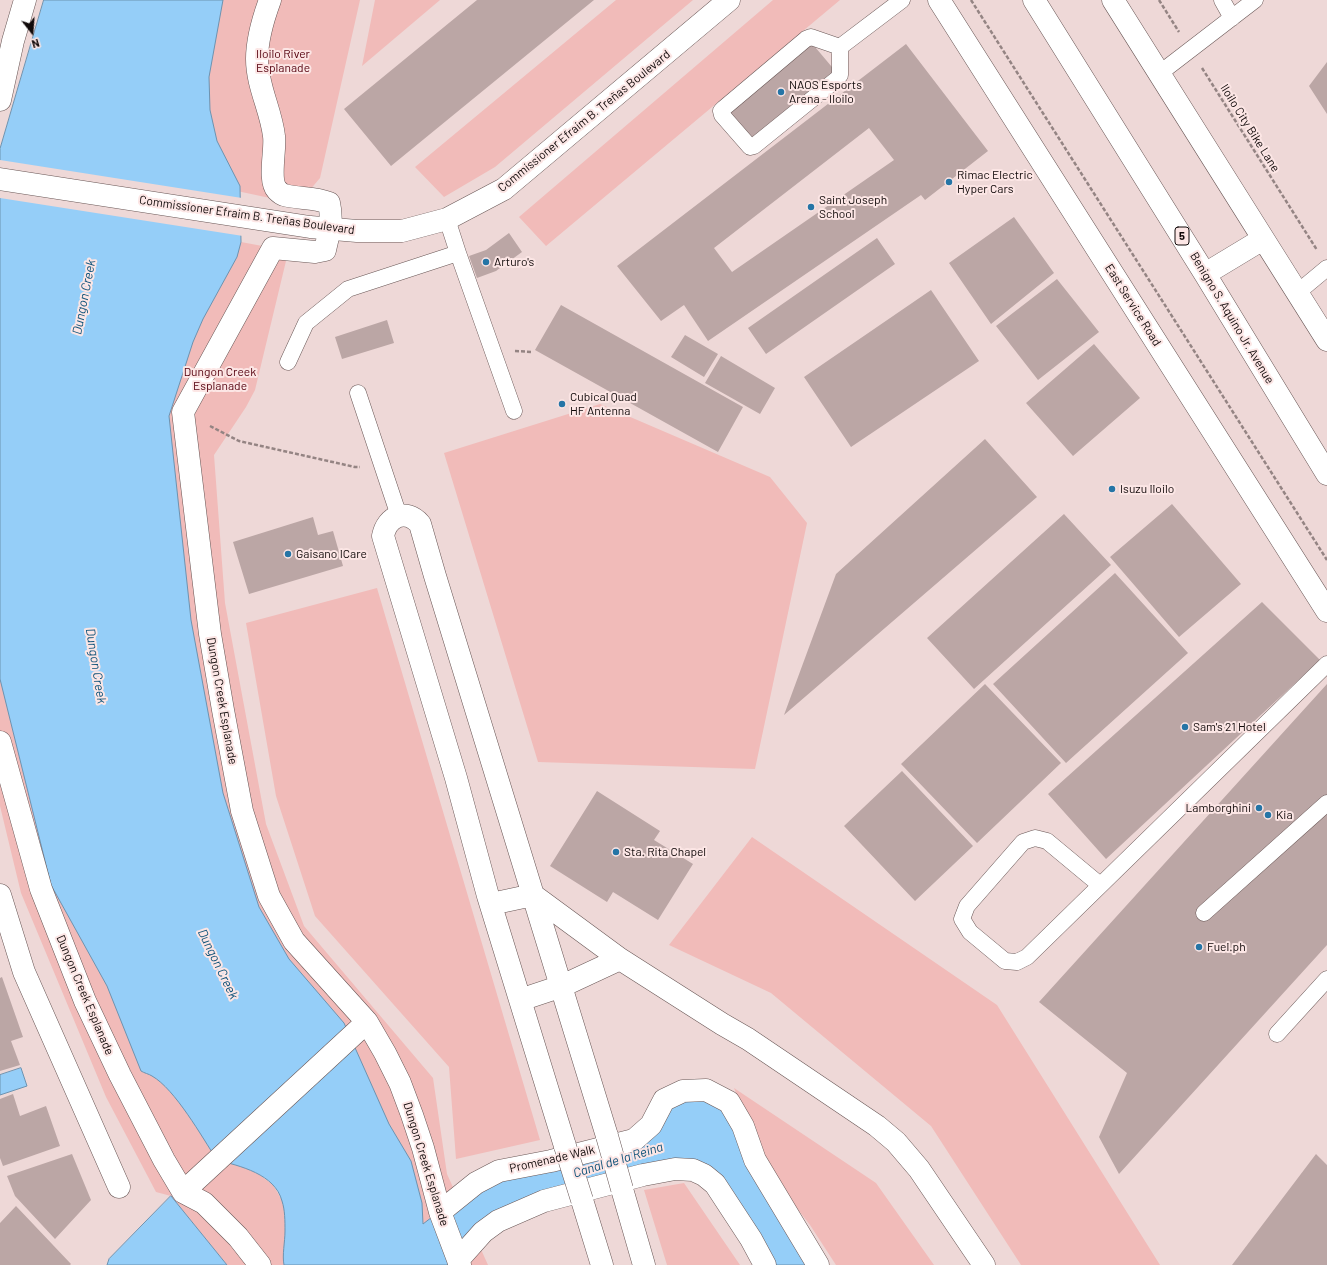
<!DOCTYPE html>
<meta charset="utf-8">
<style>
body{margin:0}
#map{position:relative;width:1327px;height:1265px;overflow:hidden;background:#eed8d7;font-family:Barlow,sans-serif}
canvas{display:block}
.north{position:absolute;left:12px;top:12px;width:40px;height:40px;-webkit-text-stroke:3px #fce6e5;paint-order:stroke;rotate:163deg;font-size:11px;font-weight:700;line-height:16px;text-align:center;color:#100909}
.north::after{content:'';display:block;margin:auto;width:14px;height:18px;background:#100909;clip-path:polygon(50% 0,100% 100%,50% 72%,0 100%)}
</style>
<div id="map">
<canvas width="1327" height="1265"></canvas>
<div class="north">N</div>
</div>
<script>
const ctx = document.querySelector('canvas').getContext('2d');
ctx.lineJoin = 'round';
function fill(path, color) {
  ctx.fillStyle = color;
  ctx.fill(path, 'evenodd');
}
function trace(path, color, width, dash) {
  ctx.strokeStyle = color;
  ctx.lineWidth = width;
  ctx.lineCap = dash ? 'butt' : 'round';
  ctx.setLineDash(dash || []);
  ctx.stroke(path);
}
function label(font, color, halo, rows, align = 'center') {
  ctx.font = font + ' Barlow,sans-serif';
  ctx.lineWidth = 4;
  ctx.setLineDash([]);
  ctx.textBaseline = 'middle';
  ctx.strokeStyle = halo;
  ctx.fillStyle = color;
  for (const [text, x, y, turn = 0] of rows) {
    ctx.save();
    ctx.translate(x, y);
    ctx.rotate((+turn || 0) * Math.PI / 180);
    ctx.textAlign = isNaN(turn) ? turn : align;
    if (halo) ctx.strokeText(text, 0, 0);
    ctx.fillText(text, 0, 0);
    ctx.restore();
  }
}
fill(new Path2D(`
 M189,0H360L320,178L298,204L176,178Z
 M375,0H440L362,66Z
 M616,0H693L495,167L444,197L415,167Z
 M773,0H840L546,246L519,217Z
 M241,242L273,248L286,261L255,390L246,407L214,455L225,603L266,824L304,926L433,1078L447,1174L488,1265H448L230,901L113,319Z
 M600,404L770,477L807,523L755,769L538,762L444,453Z
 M0,540L230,1163L244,1167L260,1175L273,1185L282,1200L358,1265H227L171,1196L156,1192L106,1097L21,893L0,806Z
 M377,588L540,1140L456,1159L449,1067L315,916L276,796L246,623Z
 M752,837L997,1005L1160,1265H1021L931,1126L771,993L669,945Z
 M734,1088L876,1183L934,1265H836L810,1225L767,1170Z
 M684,1183L740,1265H667L644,1190Z`), '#f1bbb9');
const water = new Path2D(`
 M44,0H223L209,77L210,110L217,141L240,186L241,242L237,257L203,319L193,342L169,416L191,620L223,793L259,907L289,959L344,1023L389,1124L411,1161L422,1203L423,1224L476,1183L634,1140L683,1091L729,1102L817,1265H765L704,1175L544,1201L454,1265H284C282,1255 285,1242 285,1231C285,1221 285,1210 282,1201C275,1174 240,1166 217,1160C202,1137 175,1089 152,1076C149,1074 144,1073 141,1071L107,986L51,885L0,679V149Z
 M21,1068L27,1086L0,1095V1075Z
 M171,1196L227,1265H107L109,1259Z`);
fill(water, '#95cef8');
trace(water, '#6d93b0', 1);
fill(new Path2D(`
 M0,160L242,198L243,236L0,198Z`), '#eed8d7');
fill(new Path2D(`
 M477,0H594L391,166L344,109Z
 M810,41L837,73L753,144L725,112Z
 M906,44L988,151L925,200L921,195L708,341L684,305L661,321L617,266ZM869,128L894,160L732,272L714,248Z
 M1327,62V114L1309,86Z
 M1014,217L1054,273L991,324L949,263Z
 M509,233L522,252L496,271L477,278L469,256L486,250Z
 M877,238L895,264L766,354L748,328Z
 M1057,279L1099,332L1038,380L996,326Z
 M931,290L979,361L851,447L804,377Z
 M561,305L743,407L718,452L535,350Z
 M387,320L394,343L342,359L335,337Z
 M685,335L718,354L704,377L671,357Z
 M1094,344L1140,398L1073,456L1026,403Z
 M721,356L775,388L760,414L705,383Z
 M985,439L1037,497L784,715L836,574Z
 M1172,504L1241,584L1179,637L1110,557Z
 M1064,514L1111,565L974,689L927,638Z
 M313,517L318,535L333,531L343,566L249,594L233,542Z
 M1115,573L1188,653L1066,763L993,684Z
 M1262,602L1320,660L1106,859L1048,794Z
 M985,684L1061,763L977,843L901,764Z
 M1327,684V945L1119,1174L1099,1137L1127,1073L1039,1002Z
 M902,771L973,846L915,901L844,826Z
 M597,791L660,831L654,840L693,864L658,920L613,892L607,902L550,866Z
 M2,977L23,1037L11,1041L20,1065L0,1071V978Z
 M13,1094L20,1116L46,1106L60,1146L3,1166L0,1158V1099Z
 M72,1154L91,1200L55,1239L15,1196L7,1176Z
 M1316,1154L1327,1165V1265H1232Z
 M16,1206L71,1264L70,1265H0V1223Z`), '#bba6a5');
const service = new Path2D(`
 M1222,0L1232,18
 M811,37L840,47V75L837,79L754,146L750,147L722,115L721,111L724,108L806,39Z
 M840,47L902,0
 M1160,73L1255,0
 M458,253L514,411
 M1297,293L1327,268
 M288,362L306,323L348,289L458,253L447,219
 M358,393L399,516
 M1100,885L1047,841L1035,838L1023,842L967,906L962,919L970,932L1005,961L1017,962L1027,957L1327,664
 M1204,913L1327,803
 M1277,1034L1327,979`);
const pedestrian = new Path2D(`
 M270,0C263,19 257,39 257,59C257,86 271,110 274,136C276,149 268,180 277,190C279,192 281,194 284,195C299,199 314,197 329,203C333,221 329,232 325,250L315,252L273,248L183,412L210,634L223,710L242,811L269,896L294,941L367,1022L385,1053L400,1083L412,1115L423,1148L440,1212L460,1265
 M0,100L13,41L25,0
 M0,742L41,889L85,1001L120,1075L164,1160L183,1192L204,1203L238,1237L260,1265
 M183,1192L367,1022
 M440,1212L476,1183L499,1171L551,1161L634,1140L651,1125L664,1100L683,1091L706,1090L729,1102L743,1126L755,1160L818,1265
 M458,1260L483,1232L498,1221L544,1201L643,1175L675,1169L693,1170L704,1175L715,1184L751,1239L765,1265`);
const minor = new Path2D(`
 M0,895L24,972L119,1187
 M491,904L533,895L620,959L722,1024L748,1039L877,1126L896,1142L919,1169L984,1265
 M520,1000L562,986L620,959
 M565,1146L488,896L456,778L383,536C387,516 406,508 420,524L435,576L607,1136
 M622,1189L644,1265
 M582,1200L602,1265`);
const tertiary = new Path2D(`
 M939,0L1327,611`);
const secondary = new Path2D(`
 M0,179L310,227L357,231H402L447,219L504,189L729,0`);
const trunk = new Path2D(`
 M1034,0L1205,274L1327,474
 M1113,0L1327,340
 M1205,274L1263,239`);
trace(service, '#695756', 17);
trace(pedestrian, '#695756', 23);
trace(minor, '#695756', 23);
trace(tertiary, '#695756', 23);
trace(secondary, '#695756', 23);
trace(trunk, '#695756', 23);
trace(new Path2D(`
 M971,0L1327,560
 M1159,0L1179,32
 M1202,68L1317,250
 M515,351L533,352
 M210,426L239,441L355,467H360`), '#948483', 2.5, [4, 2]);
trace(service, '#fff', 16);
trace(pedestrian, '#fff', 22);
trace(minor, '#fff', 22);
trace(tertiary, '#fff', 22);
trace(secondary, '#fff', 22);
trace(trunk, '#fff', 22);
const minorBridge = new Path2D(`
 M607,1136L622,1189
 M565,1146L582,1200`);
trace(minorBridge, '#695756', 23, []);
trace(minorBridge, '#fff', 22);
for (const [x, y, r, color] of [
 [781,92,4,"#2575a6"],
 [949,182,4,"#2575a6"],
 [811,207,4,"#2575a6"],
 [486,262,4,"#2575a6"],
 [562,404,4,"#2575a6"],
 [1112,489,4,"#2575a6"],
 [288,554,4,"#2575a6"],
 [1185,727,4,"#2575a6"],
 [1259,808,4,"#2575a6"],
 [1268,815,4,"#2575a6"],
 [616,852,4,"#2575a6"],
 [1199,947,4,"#2575a6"]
]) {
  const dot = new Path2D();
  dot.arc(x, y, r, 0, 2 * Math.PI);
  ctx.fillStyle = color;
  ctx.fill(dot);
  trace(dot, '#fce6e5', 1.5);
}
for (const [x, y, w] of [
 [1182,236,14]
]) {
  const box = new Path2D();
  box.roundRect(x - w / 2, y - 9, w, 18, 3);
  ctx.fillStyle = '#fce6e5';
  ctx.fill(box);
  trace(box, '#100909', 1);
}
label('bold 11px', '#100909', null, [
 ["5",1182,236]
]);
label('12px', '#54000e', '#fce6e5', [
 ["Iloilo River",283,54],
 ["Esplanade",283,68],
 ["Dungon Creek",220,372],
 ["Esplanade",220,386]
]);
label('12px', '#100909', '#fce6e5', [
 ["NAOS Esports",789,85],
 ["Arena - Iloilo",789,99],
 ["Rimac Electric",957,175],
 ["Hyper Cars",957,189],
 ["Saint Joseph",819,200],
 ["School",819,214],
 ["Arturo's",494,262],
 ["Cubical Quad",570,397],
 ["HF Antenna",570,411],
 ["Isuzu Iloilo",1120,489],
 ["Gaisano ICare",296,554],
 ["Sam's 21 Hotel",1193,727],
 ["Lamborghini",1251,808,"right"],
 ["Kia",1276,815],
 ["Sta. Rita Chapel",624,852],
 ["Fuel.ph",1207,947]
], 'left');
label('12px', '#100909', '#fce6e5', [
 ["Commissioner Efraim B. Treñas Boulevard",584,121,-39],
 ["Iloilo City Bike Lane",1250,128,58],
 ["Commissioner Efraim B. Treñas Boulevard",247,215,8],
 ["East Service Road",1133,305,58],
 ["Benigno S. Aquino Jr. Avenue",1232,318,59],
 ["Dungon Creek Esplanade",222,701,80],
 ["Dungon Creek Esplanade",85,995,67],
 ["Promenade Walk",552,1159,-13],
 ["Dungon Creek Esplanade",426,1164,73]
]);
label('italic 13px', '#0e5279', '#fce6e5', [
 ["Dungon Creek",84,297,-79],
 ["Dungon Creek",96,666,81],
 ["Dungon Creek",218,964,64],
 ["Canal de la Reina",618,1160,-17]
]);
</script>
